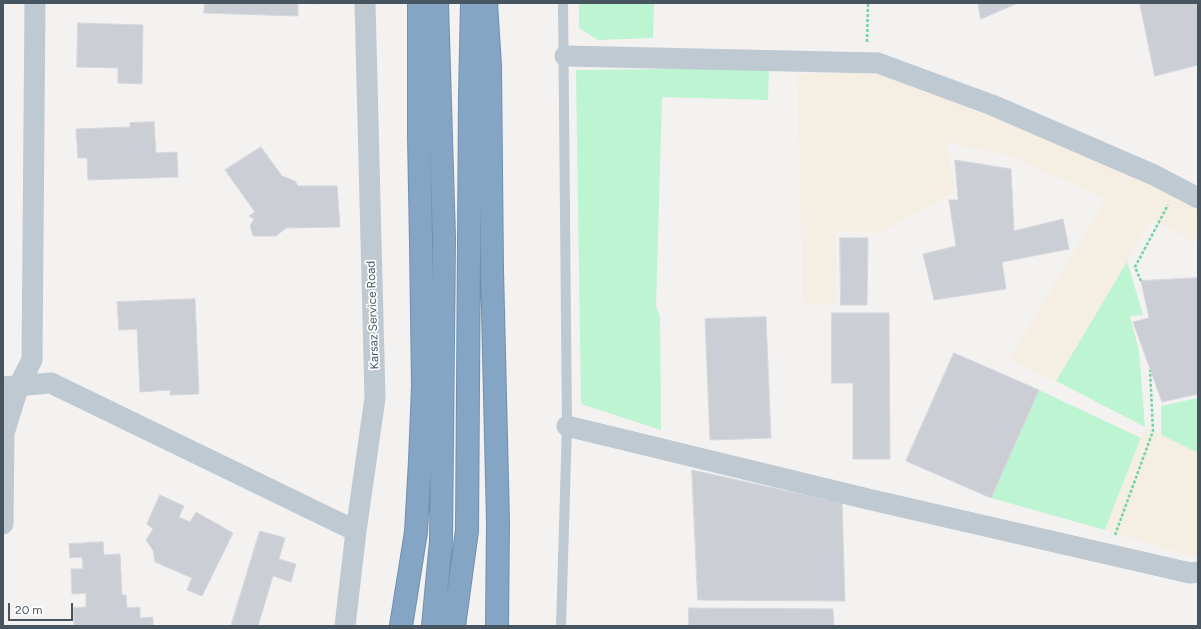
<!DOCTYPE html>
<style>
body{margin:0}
#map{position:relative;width:1201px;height:629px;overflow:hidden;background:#f4f1f1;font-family:Figtree,sans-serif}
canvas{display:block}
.frame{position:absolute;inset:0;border:4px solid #475561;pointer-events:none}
.scale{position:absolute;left:8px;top:603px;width:65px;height:18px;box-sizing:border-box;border:2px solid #475561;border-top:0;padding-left:5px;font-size:12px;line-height:14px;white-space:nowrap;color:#475561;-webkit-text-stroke:3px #fff;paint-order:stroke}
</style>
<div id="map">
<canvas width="1201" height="629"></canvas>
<div class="frame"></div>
<div class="scale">20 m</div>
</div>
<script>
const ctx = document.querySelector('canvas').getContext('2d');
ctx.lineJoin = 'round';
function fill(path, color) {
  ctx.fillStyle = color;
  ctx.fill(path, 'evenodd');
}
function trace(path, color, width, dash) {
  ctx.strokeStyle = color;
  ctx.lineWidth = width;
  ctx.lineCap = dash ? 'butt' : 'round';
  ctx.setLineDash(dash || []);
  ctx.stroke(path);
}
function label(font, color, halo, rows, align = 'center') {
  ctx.font = font + ' Figtree,sans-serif';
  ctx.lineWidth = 3.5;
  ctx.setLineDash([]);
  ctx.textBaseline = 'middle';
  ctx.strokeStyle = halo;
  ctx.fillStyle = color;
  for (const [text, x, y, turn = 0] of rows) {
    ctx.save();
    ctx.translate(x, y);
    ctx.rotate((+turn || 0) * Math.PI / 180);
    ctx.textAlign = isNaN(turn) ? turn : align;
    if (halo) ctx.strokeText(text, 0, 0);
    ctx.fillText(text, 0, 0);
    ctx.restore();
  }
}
fill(new Path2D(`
 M579,3H654L653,38L598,40L579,28Z
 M769,68L768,100L662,97L656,307L660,316L661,430L581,404L576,70Z
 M1127,261L1143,315L1130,316L1139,351L1145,427L1056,381Z
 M1039,390L1141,438L1105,530L991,498Z
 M1198,398V453L1161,435V406Z`), '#bdf4d1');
fill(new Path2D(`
 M873,73L997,117L1168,193L1198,208V244L1152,220L1056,381L1009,359L1106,198L1003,154L946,142L956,191L880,233L835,231L837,304H803L797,74Z
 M1145,427L1198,453V558L1105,530Z`), '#f5eee2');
const building = new Path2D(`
 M205,3H317V4L298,3V16L204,13Z
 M978,3H1018L981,19Z
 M1140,3H1198V65L1155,76Z
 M78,23L143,25L142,84L118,83V68L77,67Z
 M154,122L156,153L177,152L178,177L88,180L87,158H78L76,129L130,127V123Z
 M261,147L282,176L295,181L298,186H337L340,227L286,228L276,236H253L250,226L254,219L249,216L255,212L225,170Z
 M955,160L1011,169L1014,231L1063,219L1069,249L1002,262L1006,289L934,300L923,254L956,246L949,200H958Z
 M840,238H868L867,305H841Z
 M1198,278V394L1162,402L1133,322L1149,318L1141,281Z
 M195,299L199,394L170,395V390L140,392L137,329L119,330L117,302Z
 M832,313H889L890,459H853V383H832Z
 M766,317L771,438L710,440L705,319Z
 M954,353L1039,390L991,498L906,461Z
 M692,470L842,503L845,601L698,600Z
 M160,495L184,506L179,517L190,522L196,512L233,533L202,596L187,590L192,578L155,562L153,550L146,540L153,529L147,524Z
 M260,531L285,538L279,559L296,564L291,582L273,576L258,626H231Z
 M103,542L104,555L120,554L122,595H126L127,608L140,607V618L153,617V626H159H74L73,608L86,607V593L72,594L71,569H83L82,557L70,558L69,544Z
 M689,608L833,609L834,626H689Z`);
fill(building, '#cbced4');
trace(building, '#d5d7dd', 1);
const highway = new Path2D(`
 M486,3L490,66L492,269L498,522L497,626
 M401,626L416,532L420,461L423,386L421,243L419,136V3
 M433,626L441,541L444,238L437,3
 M454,626L467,531L470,96L472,3`);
trace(highway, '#7090b0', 24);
trace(new Path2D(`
 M867,42L868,3
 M1141,281L1135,267L1168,205
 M1115,535L1153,431L1150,370`), '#71d5a1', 2.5, [3, 2]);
trace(new Path2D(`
 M561,626L567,426L563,3`), '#bec9d2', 10);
trace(new Path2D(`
 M565,56L878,63L992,105L1154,175L1198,198
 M3,387L51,383L356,531
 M567,426L872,500L1190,573L1198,572
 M3,524L4,433L19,385L32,360L35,3
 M345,626L356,531L375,398L365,3`), '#bec9d2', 21);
trace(highway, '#85a5c4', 22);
label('12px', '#475561', '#fff', [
 ["Karsaz Service Road",373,315,-92]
]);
</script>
